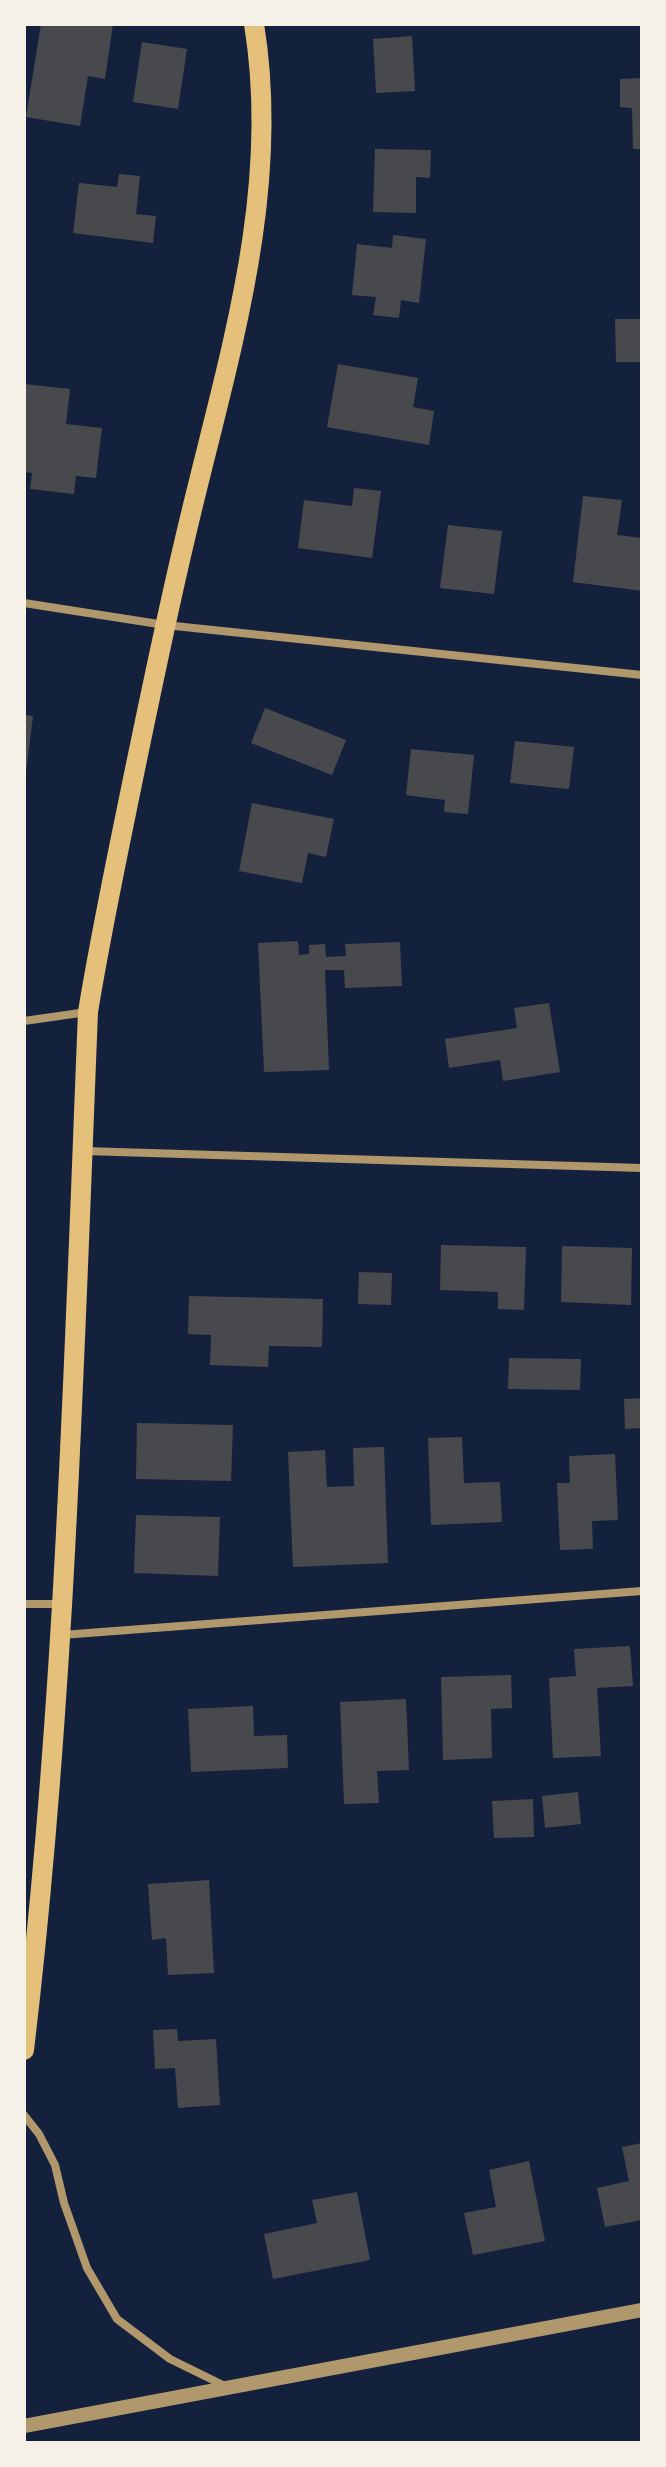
<!DOCTYPE html>
<style>
body{margin:0}
#map{position:relative;width:666px;height:2467px;overflow:hidden;background:#14213d;font-family:"Nunito Sans",sans-serif}
canvas{display:block}
.frame{position:absolute;inset:0;border:26px solid #f6f1e7;pointer-events:none}
</style>
<div id="map">
<canvas width="666" height="2467"></canvas>
<div class="frame"></div>
</div>
<script>
const ctx = document.querySelector('canvas').getContext('2d');
ctx.lineJoin = 'round';
function fill(path, color) {
  ctx.fillStyle = color;
  ctx.fill(path, 'evenodd');
}
function trace(path, color, width, dash) {
  ctx.strokeStyle = color;
  ctx.lineWidth = width;
  ctx.lineCap = dash ? 'butt' : 'round';
  ctx.setLineDash(dash || []);
  ctx.stroke(path);
}
fill(new Path2D(`
 M41,24H113L105,79L88,76L80,126L26,117Z
 M412,36L415,91L376,93L373,39Z
 M142,42L187,49L178,109L133,102Z
 M642,78V149H633L632,108L620,107V79Z
 M375,149L431,150L430,178L416,177V213L373,212Z
 M119,174L140,176L136,214L156,216L153,243L73,233L79,183L117,187Z
 M393,235L426,239L419,303L401,300L399,318L373,315L376,297L352,295L357,244L392,248Z
 M615,319H642V362H616Z
 M338,364L418,378L413,407L434,411L429,445L327,427Z
 M24,384L70,389L66,424L102,428L96,478L76,476L74,494L30,489L32,473L24,472Z
 M354,488L381,491L372,558L298,548L304,500L352,506Z
 M583,496L622,500L617,535L642,538V591L573,582Z
 M448,525L502,531L494,594L440,588Z
 M265,708L346,740L332,775L251,743Z
 M24,715L33,716L26,772H24Z
 M515,741L574,747L569,789L510,783Z
 M411,749L474,755L468,814L444,812L445,800L406,795Z
 M252,803L334,819L326,857L308,853L302,883L239,871Z
 M298,941L299,955L309,954V945L325,944L326,957L346,956L345,944L400,942L402,986L345,988L344,970H325L329,1070L264,1072L258,943Z
 M549,1003L560,1072L503,1081L500,1060L449,1068L445,1039L517,1028L514,1008Z
 M441,1245L526,1247L524,1310L498,1309V1292L440,1290Z
 M562,1246L632,1248L631,1305L561,1302Z
 M359,1272L392,1273L391,1305L358,1304Z
 M189,1296L323,1299L322,1347L269,1346L268,1367L210,1365L211,1335L188,1334Z
 M509,1358L581,1359L580,1390L508,1389Z
 M642,1398V1428L625,1429L624,1399Z
 M137,1423L233,1425L231,1481L136,1479Z
 M462,1437L464,1483L500,1482L502,1522L431,1525L428,1438Z
 M384,1447L388,1563L293,1567L288,1452L325,1450L327,1487L354,1486L353,1448Z
 M615,1454L618,1520L592,1521L593,1549L560,1550L557,1483H570L569,1456Z
 M136,1515L220,1517L218,1576L134,1573Z
 M630,1646L633,1686L597,1688L601,1756L553,1758L549,1678L576,1676L574,1649Z
 M511,1675L512,1708L491,1709L492,1758L443,1760L441,1677Z
 M406,1699L409,1770L377,1771L379,1803L344,1804L340,1702Z
 M253,1706L254,1736L287,1735L288,1768L191,1772L188,1709Z
 M578,1792L581,1824L545,1828L542,1796Z
 M533,1799L534,1837L494,1838L492,1801Z
 M209,1880L214,1973L168,1975L166,1938L152,1940L148,1884Z
 M177,2029L178,2041L216,2039L220,2105L178,2108L175,2068L155,2069L153,2030Z
 M642,2143V2220L605,2227L597,2188L629,2181L622,2147Z
 M529,2161L545,2241L473,2255L464,2213L496,2207L489,2170Z
 M357,2192L370,2260L273,2279L264,2234L317,2223L312,2200Z`), '#48494c');
trace(new Path2D(`
 M24,603L165,625L642,675
 M24,1021L87,1012
 M84,1151L642,1168
 M24,1604H59
 M62,1635L642,1591
 M24,2115L39,2134L55,2165L64,2203L87,2268L117,2319L170,2359L225,2386`), '#b1986c', 8);
trace(new Path2D(`
 M24,2426L642,2310`), '#b1986c', 14);
trace(new Path2D(`
 M24,2050C65,1705 74,1358 88,1012C101,932 118,853 134,774C150,697 166,619 184,543C223,373 283,200 254,24`), '#e5c07b', 20);
</script>
